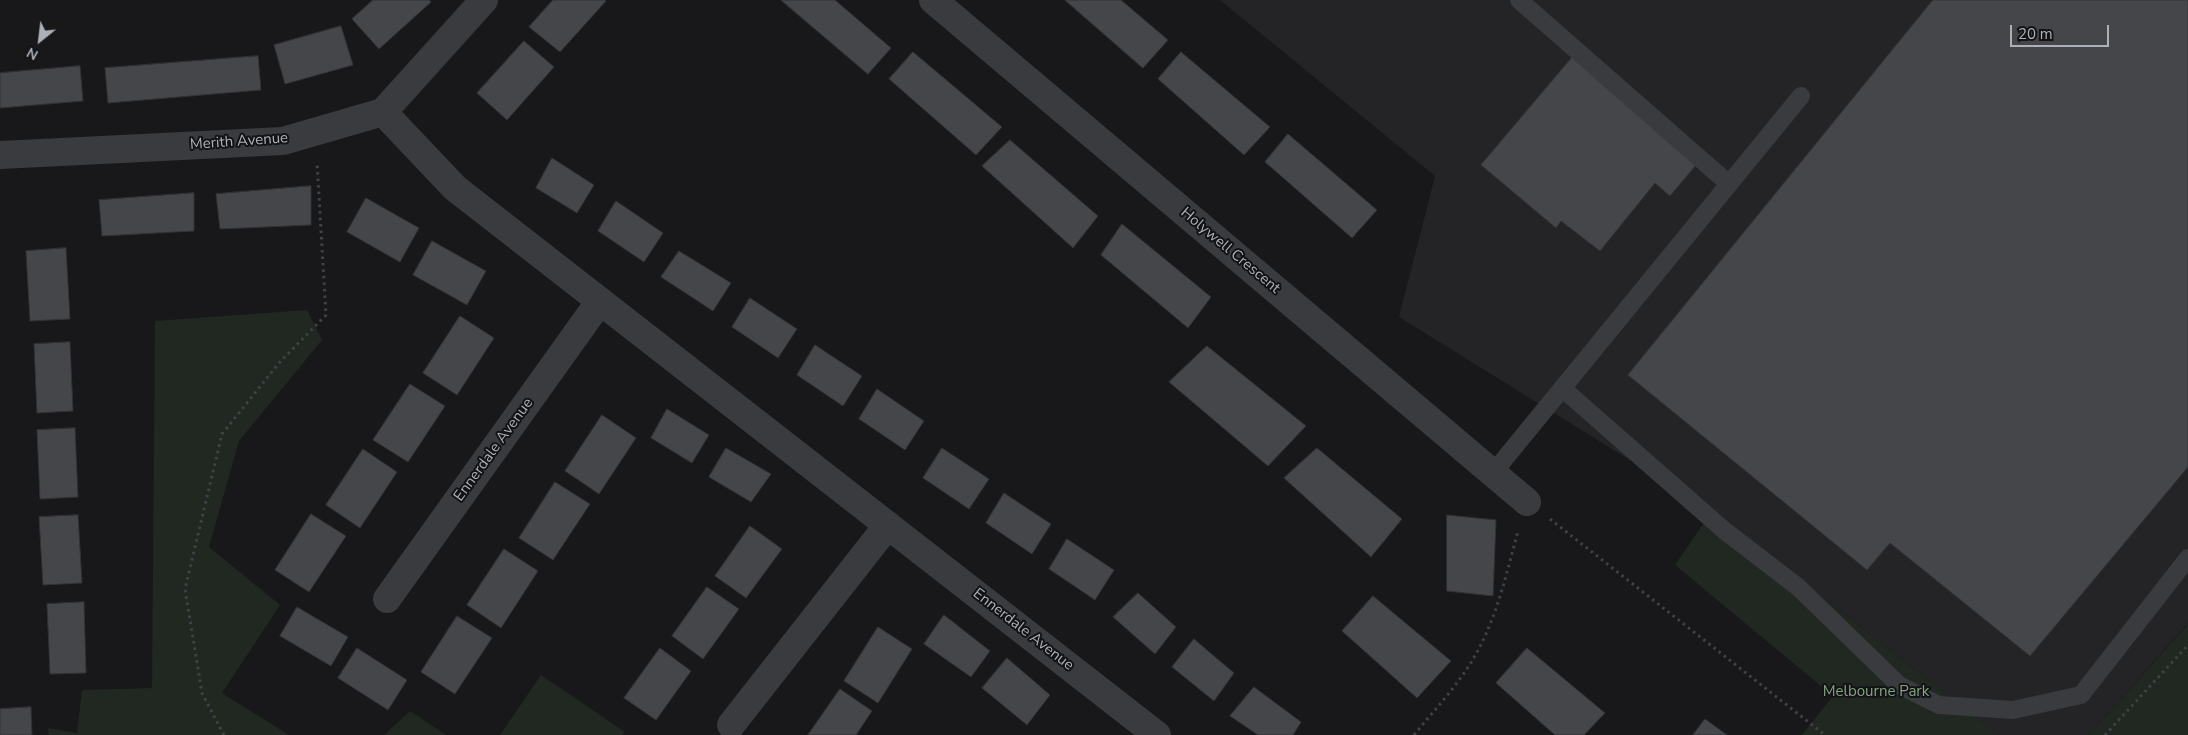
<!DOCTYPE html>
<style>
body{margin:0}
#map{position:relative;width:2188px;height:735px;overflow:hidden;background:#18181a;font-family:"Nunito Sans",sans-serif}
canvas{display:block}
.north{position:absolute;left:15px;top:15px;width:50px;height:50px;-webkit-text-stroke:4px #131315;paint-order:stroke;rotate:209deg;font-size:14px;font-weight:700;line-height:20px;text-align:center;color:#abb0b9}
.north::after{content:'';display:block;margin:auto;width:18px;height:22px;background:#abb0b9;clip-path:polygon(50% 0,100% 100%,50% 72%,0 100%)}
.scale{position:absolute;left:2010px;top:25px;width:99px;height:22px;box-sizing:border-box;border:2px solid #abb0b9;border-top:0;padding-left:6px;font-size:15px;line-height:18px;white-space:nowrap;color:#abb0b9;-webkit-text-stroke:4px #131315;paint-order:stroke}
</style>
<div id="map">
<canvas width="2188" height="735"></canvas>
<div class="north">N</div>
<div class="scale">20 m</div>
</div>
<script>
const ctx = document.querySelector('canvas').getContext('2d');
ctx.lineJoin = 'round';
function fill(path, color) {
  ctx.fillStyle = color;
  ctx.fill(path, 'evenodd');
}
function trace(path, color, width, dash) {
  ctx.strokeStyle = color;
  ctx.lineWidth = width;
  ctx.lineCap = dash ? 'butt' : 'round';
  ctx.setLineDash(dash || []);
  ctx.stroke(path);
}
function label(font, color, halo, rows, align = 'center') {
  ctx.font = font + ' "Nunito Sans",sans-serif';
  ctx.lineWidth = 4;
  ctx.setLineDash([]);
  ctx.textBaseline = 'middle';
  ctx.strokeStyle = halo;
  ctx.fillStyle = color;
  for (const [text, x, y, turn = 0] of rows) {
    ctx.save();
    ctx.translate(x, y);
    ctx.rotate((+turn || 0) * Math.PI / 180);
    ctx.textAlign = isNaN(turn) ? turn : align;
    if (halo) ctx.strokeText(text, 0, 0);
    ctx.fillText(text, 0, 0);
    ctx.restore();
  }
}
fill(new Path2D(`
 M1220,0H2188V623L2089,735H1999L1712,511L1399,317L1435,176Z`), '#242427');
fill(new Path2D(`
 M307,310L322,340L239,441L209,547L280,605L222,693L289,735H49L48,728L77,733L82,690L152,688L155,321Z
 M1712,511L1999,735H1802L1833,696L1675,565Z
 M2188,623V735H2089L2187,625Z
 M541,675L625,732L622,735H500Z
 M410,711L446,735H384Z`), '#202821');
const building = new Path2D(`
 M373,0H429L431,2L379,49L352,19Z
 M553,0H605L606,1L560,52L529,27Z
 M781,0H835L891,48L868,74Z
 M1065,0H1121L1168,40L1143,68Z
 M1933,0H2188V467L2030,656L1890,543L1867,570L1628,375Z
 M341,26L353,65L285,84L274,45Z
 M524,41L554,67L507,120L477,93Z
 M1580,48L1706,153L1670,196L1655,183L1600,251L1561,221L1556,228L1481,165Z
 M913,52L1002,127L976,155L889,79Z
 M1181,52L1270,127L1244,155L1158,79Z
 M258,56L261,90L108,103L105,68Z
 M80,66L83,101L0,108V73Z
 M1288,134L1377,210L1352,238L1265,162Z
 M1010,140L1098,216L1073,248L982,166Z
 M552,158L594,185L577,213L536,188Z
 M311,186V225L220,229L216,194Z
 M194,193V231L102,236L99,200Z
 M366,198L419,228L400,262L347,232Z
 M616,201L663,233L644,262L598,231Z
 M1122,224L1211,297L1188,328L1101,255Z
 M432,241L486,271L467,305L413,275Z
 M66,248L70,319L30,321L26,251Z
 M679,251L731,283L713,311L661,277Z
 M750,298L797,329L778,358L732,327Z
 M460,316L494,338L457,395L423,373Z
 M70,342L73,411L37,413L34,344Z
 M815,345L862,376L843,406L797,375Z
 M1207,346L1306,426L1268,466L1169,382Z
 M410,384L445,406L408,462L373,440Z
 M877,389L924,421L905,450L859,419Z
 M667,409L709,435L692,463L651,438Z
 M602,415L636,438L599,494L565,471Z
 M75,428L78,497L40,499L37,430Z
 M726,448L771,474L751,502L709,477Z
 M942,448L989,479L969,509L923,478Z
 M1317,448L1402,519L1371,557L1284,478Z
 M363,449L397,472L360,528L326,505Z
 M555,482L590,504L553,560L519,538Z
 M1004,493L1051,524L1032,554L986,523Z
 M311,514L346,536L309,592L275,570Z
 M78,515L82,583L43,585L39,517Z
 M1447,515L1496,520L1493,596L1447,591Z
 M750,526L782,549L746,598L715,576Z
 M1067,539L1114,570L1095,600L1049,569Z
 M504,549L538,571L501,628L467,605Z
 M707,587L739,609L703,659L672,636Z
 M1138,593L1176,627L1155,654L1113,617Z
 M1373,596L1451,661L1417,698L1342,631Z
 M84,602L86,673L50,674L47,604Z
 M297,607L348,637L331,666L280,636Z
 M944,615L990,651L971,677L924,644Z
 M457,616L492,638L455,694L421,672Z
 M878,627L912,649L878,703L844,681Z
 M1194,639L1234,673L1214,701L1172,667Z
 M357,648L407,680L388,710L338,678Z
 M660,648L691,671L656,720L624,698Z
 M1527,648L1605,713L1584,735H1555L1496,683Z
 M1007,658L1050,695L1027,725L982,688Z
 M1254,687L1301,722L1293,735H1258L1230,716Z
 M840,689L872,711L856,735H808Z
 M31,707L32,735H0V709Z
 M1705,719L1727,735H1693Z`);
fill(building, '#45464a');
trace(building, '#323236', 1);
trace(new Path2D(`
 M1550,519L1825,735
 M224,735L202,693L185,589L222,434L279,363L326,315L317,162
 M1414,735C1431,714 1449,695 1464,673C1494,631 1505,579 1518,531
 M2105,735L2188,645`), '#3f4246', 3, [2.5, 4]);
trace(new Path2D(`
 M1519,0L1729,184
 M1562,388L1725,531L1798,587L1899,685L1939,705L2013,710L2081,695L2188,558
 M1493,473L1801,96`), '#393b3f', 18);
trace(new Path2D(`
 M933,0L1527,502
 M383,112L455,188L1157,735
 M0,155L283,141L383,112L484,0
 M387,599L600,301
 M731,725L888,525`), '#393b3f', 28);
label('15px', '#abb0b9', '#131315', [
 ["Merith Avenue",239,142,-4],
 ["Holywell Crescent",1230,251,40],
 ["Ennerdale Avenue",494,450,-54],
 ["Ennerdale Avenue",1023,630,38]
]);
label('15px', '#83a383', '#131315', [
 ["Melbourne Park",1876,692]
]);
</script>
